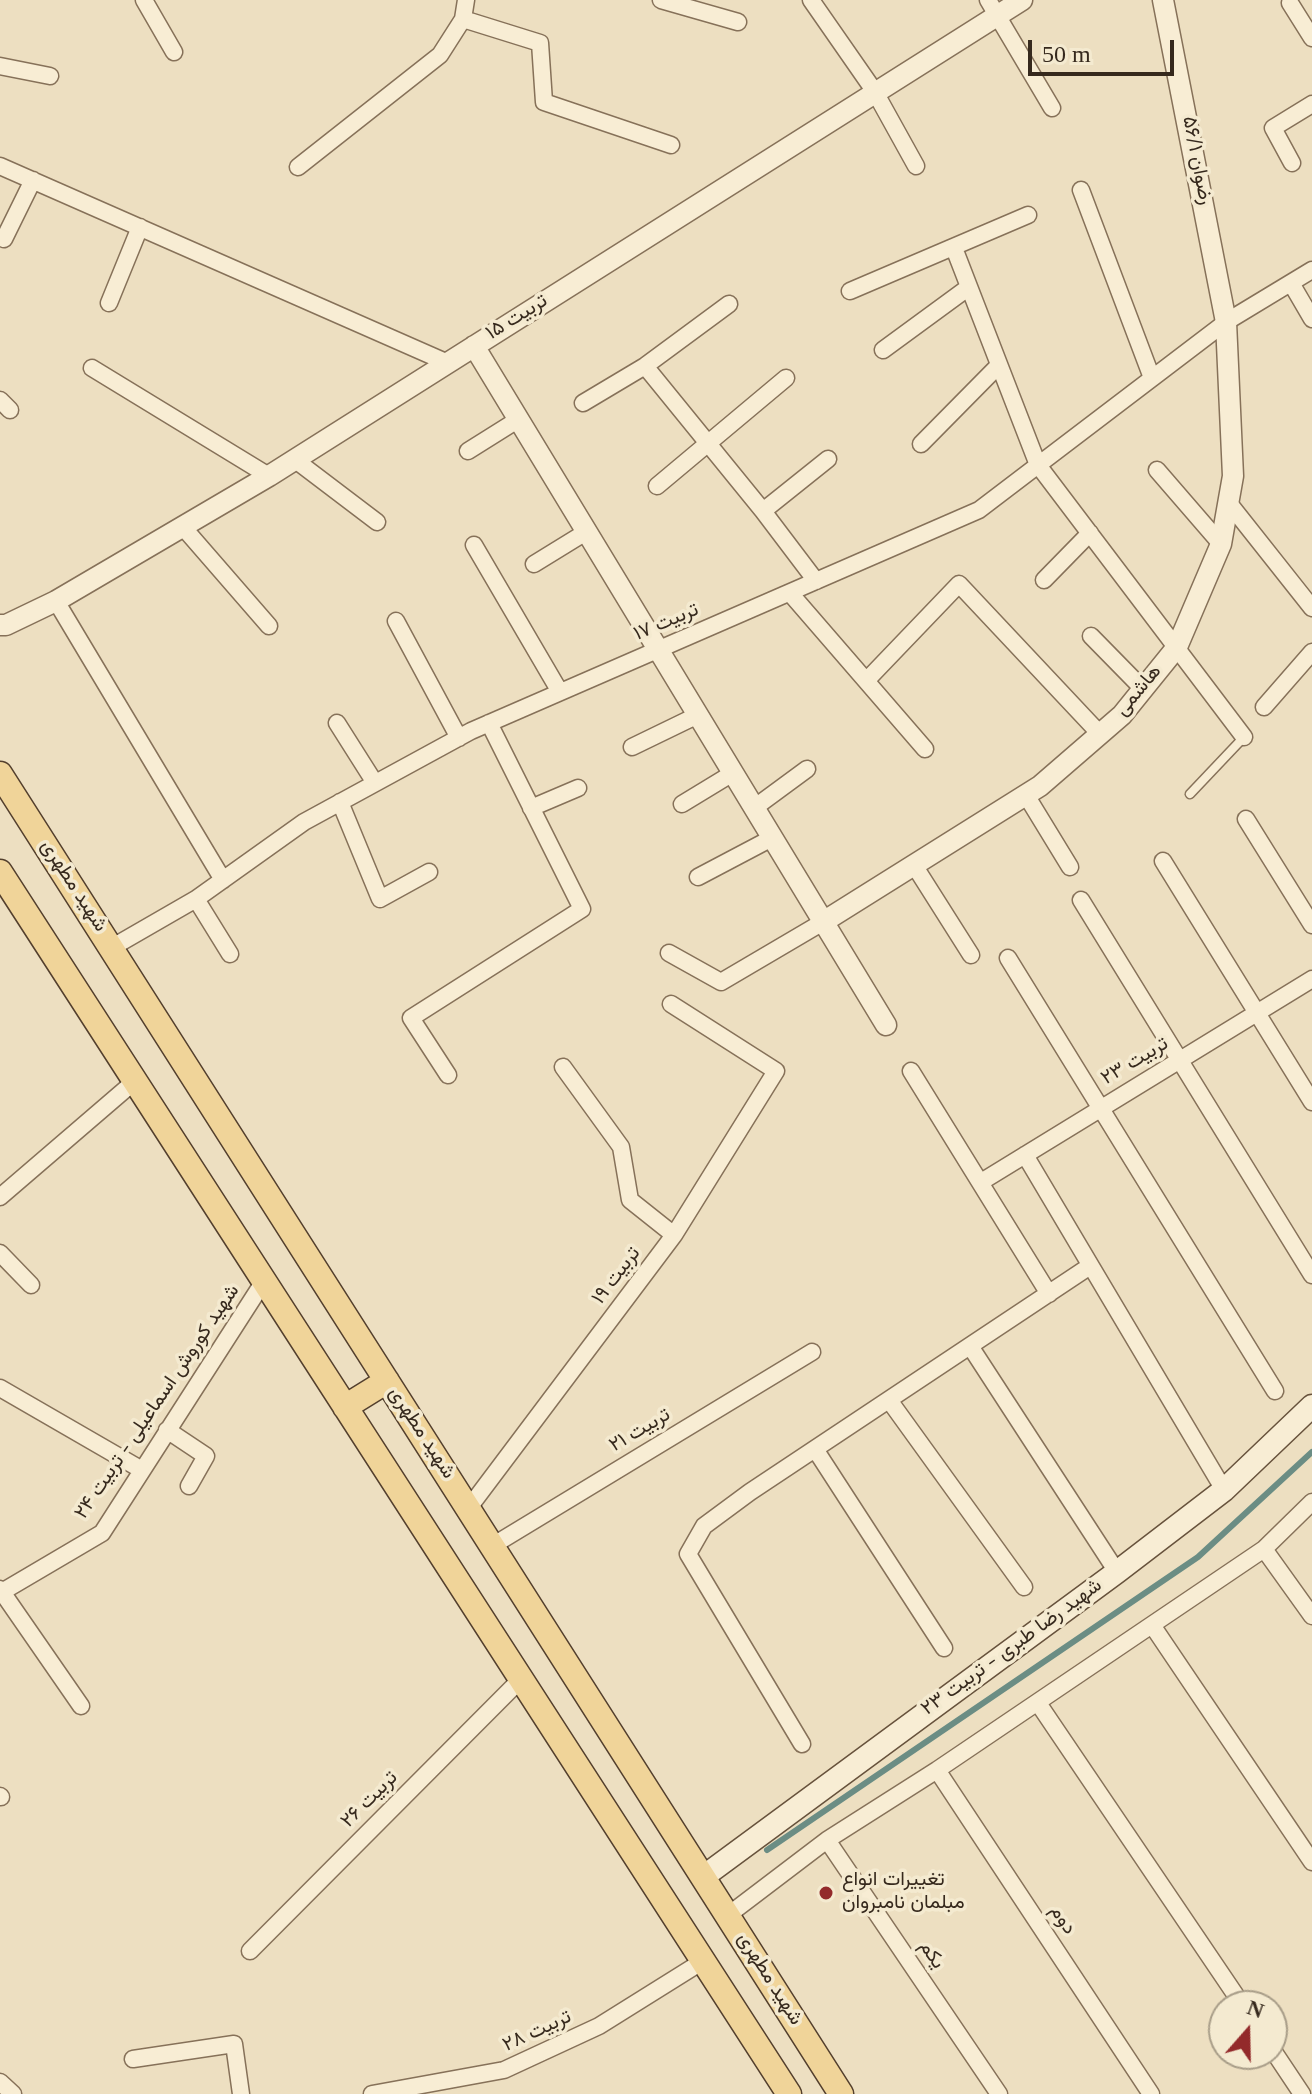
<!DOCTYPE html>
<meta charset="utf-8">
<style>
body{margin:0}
#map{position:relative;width:1312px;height:2094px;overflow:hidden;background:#eddfc1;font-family:Georgia,serif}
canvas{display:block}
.north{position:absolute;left:1208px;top:1990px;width:80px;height:80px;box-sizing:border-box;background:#f4ead0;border:2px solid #a89d88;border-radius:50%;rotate:20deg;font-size:22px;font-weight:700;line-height:32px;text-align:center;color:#36291d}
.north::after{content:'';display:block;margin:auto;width:28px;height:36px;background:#932a2b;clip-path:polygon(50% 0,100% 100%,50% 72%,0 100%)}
.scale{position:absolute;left:1028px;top:40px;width:146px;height:36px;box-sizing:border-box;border:4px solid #36291d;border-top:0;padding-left:10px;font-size:24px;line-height:28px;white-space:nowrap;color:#36291d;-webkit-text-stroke:6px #f4ead0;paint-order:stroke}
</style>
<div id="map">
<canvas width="1312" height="2094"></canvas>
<div class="north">N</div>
<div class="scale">50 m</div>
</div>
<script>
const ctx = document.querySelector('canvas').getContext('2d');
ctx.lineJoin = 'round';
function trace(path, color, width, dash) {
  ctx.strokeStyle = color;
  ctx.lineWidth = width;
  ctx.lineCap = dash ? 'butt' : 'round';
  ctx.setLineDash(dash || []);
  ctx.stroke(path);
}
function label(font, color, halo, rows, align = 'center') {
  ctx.font = font + ' Georgia,Vazirmatn,serif';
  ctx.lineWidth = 7;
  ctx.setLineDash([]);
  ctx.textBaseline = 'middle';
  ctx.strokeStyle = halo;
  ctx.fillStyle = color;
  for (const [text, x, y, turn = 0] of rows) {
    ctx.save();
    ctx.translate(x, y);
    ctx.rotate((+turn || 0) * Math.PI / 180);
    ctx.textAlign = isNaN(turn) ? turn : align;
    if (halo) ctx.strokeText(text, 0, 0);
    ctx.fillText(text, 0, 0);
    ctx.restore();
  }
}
trace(new Path2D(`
 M767,1850L1198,1557L1312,1452`), '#6b8d84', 6);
const service = new Path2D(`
 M1190,794L1244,737`);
const minor = new Path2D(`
 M144,0L174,52
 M466,0L463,19L540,43L544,102L671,145
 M661,0L738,22
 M811,0L875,92L916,166
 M988,0L1052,108
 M1290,3L1312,38
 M0,66L50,76
 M1292,163L1273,128L1312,104
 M0,166L448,363
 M298,167L440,55L463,19
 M1081,190L1152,378
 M4,239L33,180
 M954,248L1038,465L1244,737
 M1291,283L1312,319
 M850,291L1028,215
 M109,303L140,227
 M883,350L969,287
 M645,366L763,511L816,581
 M92,368L269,476
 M0,400L10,410
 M583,403L645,366L729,304
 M921,444L999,365
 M468,451L519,419
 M294,459L377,522
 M1157,470L1221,544
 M657,486L786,378
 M1228,502L1312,608
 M763,511L828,459
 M183,527L269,626
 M474,545L560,692
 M534,564L586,532
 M1044,580L1090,533
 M790,593L925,749
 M56,601L223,880
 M396,621L459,738
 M1091,636L1143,689
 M866,681L959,584L1100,734
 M1264,707L1312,652
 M337,723L375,783
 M632,747L698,715
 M1026,795L1070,867
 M340,802L380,899L429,872
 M682,804L733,773
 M531,808L578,788
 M754,808L807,769
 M1246,819L1312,925
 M1163,861L1312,1102
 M914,865L971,955
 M698,877L772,838
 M196,899L230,954
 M1081,900L1312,1275
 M111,948L196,899L304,822L471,731L979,510L1226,322L1312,270
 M669,953L721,982L823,922
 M1008,958L1275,1391
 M671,1004L776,1071L674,1235
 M911,1071L1049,1294
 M448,1075L411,1018L582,909L489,723
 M1025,1155L1224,1490
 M981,1182L1312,979
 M0,1197L135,1081
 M0,1253L31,1285
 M970,1346L1117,1572
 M0,1388L142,1470
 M889,1400L1024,1587
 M167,1430L206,1456L189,1486
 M815,1449L944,1648
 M468,1509L674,1235L630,1200L621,1147L563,1067
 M492,1546L812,1352
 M1264,1549L1312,1616
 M0,1589L81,1706
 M0,1593L102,1533L264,1281
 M1152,1625L1312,1862
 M1038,1703L1243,2006
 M802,1744L688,1554L704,1526L750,1492L1090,1266
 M937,1770L1151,2094
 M0,1796L1,1797
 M827,1840L999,2094
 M727,1916L827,1840L937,1770L1264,1549L1312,1502
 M250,1951L521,1679
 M1272,2049L1302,2094
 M133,2059L234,2044L241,2094
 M0,2082L13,2094
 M372,2094L504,2070L599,2026L703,1961`);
const tertiary = new Path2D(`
 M474,346L886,1025
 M0,625H6L56,601L269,476L1022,0
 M823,922L1040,786L1122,715L1177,647L1221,544L1233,476L1226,322L1163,0`);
const secondary = new Path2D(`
 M703,1877L1117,1572L1224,1490L1312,1406`);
const primary = new Path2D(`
 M0,774L841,2094
 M0,872L789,2094
 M345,1407L387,1381`);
trace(service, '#867159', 11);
trace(minor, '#867159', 19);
trace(tertiary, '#867159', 23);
trace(secondary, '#67523c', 25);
trace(primary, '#533f2d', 27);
trace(service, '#f8edd4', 8);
trace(minor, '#f8edd4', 16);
trace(tertiary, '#f8edd4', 20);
trace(secondary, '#f8edd4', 22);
trace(primary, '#f0d499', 24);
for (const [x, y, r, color] of [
 [826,1893,8,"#932a2b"]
]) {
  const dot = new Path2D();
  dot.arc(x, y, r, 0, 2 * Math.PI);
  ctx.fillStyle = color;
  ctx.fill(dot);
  trace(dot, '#f4ead0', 3);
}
label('20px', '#36291d', '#f4ead0', [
 ["رضوان ۵۶/۱",1195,161,79],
 ["تربیت ۱۵",518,319,-32],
 ["تربیت ۱۷",667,624,-23],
 ["هاشمی",1140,692,-50],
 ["شهید مطهری",72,887,57],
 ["تربیت ۲۳",1136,1063,-31],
 ["تربیت ۱۹",618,1277,-53],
 ["شهید کوروش اسماعیلی - تربیت ۲۴",159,1403,-56],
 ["تربیت ۲۱",641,1432,-31],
 ["شهید مطهری",420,1434,57],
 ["شهید رضا طبری - تربیت ۲۳",1013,1649,-36],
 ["تربیت ۲۶",371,1801,-45],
 ["دوم",1061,1921,57],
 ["یکم",930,1956,56],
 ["شهید مطهری",768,1980,58],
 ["تربیت ۲۸",538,2033,-25]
]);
label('20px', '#36291d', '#f4ead0', [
 ["تغییرات انواع",842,1882],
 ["مبلمان نامبروان",842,1905]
], 'left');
</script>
